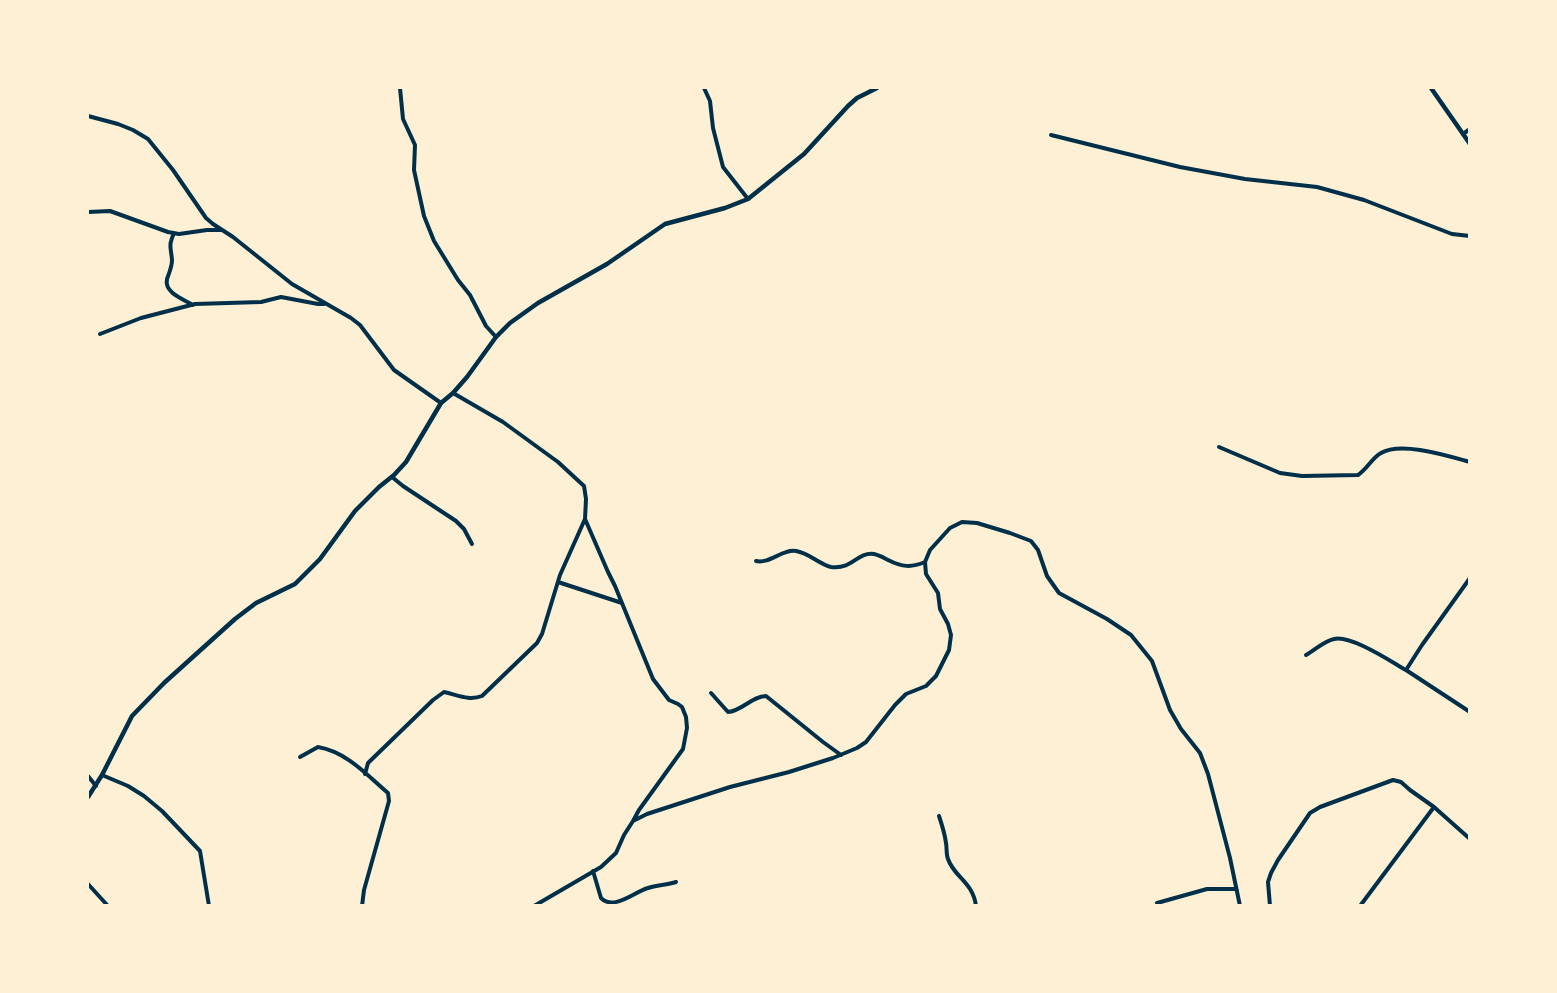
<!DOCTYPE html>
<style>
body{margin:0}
#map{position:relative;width:1557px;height:993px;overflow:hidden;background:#fdf0d5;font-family:Cabin,sans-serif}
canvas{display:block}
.frame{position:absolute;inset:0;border:89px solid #fdf0d5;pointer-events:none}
</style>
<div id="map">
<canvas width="1557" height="993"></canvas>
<div class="frame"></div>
</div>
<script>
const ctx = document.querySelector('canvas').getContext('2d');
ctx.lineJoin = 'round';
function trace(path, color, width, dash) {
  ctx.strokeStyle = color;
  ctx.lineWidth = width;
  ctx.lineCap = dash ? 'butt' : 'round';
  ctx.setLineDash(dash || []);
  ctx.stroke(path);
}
trace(new Path2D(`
 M400,88L403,119L415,145L414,170L424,216L434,241L458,280L470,295L486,326L496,337
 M704,88L710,101L713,128L723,167L748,199
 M88,116L118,124L133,130L148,139L173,170L206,218L213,224L233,237L292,284L351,318L360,325L394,370L441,403
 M1463,134L1470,129
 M1051,135L1180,167L1245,179L1317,187L1364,200L1452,234L1470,236
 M88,212L110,211L168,232L179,234L207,230H221
 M174,233C168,247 171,247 172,260C172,267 169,273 167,279C164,293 183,299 193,305
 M100,334L141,318L195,304L261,302L281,297L318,304H324
 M1219,447L1280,473L1302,476L1358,475C1367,469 1372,458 1381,453C1401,441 1448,456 1470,462
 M392,477L403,486L456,521L464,529L472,544
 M585,519L608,572L615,586L653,679L669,700L678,704L682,707L686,717L687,728L683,749L639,810L633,821
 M756,561C770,564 782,549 796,551C809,553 819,564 831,567C853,570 856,552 874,554C879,555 884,558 888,560C902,567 911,568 925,562
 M1470,578L1422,645L1406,670L1470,712
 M558,582L622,603
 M1306,655C1315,650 1324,641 1334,639C1351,635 1390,661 1406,670
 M711,693L728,712C742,711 752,696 766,696L823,742L841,755
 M300,757L318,747C347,752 367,775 388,793L389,801L364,890L362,906
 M365,774L368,763L433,700L444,692C458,695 469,701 482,696L537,643L542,634L560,575L585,519L586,499L584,486L558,462L503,422L453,393
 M102,775L128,786L144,796L162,811L200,851L209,906
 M88,776L96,786
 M939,816C942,825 945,834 946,843C947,848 946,854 948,859C954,877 973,882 976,906
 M593,871L601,898C614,911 634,892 648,888C657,885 667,885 676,882
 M88,884L108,906
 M1157,903L1207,889H1236
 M534,906L601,867L616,853L624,835L633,821L647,814L730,787L789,772L833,758L857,748L866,742L895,705L906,694L926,686L936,676L949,650L951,635L948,624L940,609L938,593L926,574L925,562L930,550L950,528L962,522L977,523L1010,533L1031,541L1038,550L1047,576L1059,593L1107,619L1131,635L1152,661L1170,710L1181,729L1200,753L1208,774L1230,858L1240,906
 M1270,906L1268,882L1271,873L1278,860L1310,813L1320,807L1393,780L1401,782L1410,790L1434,807L1470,839
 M1360,906L1434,807`), '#003049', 4);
trace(new Path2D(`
 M1431,88L1470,144
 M88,797L102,775L132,716L164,683L235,619L256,603L295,584L320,559L355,511L379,487L394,475L406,462L441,403L453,393L467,377L496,337L510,323L538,303L607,264L665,224L725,208L748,199L804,154L848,106L857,98L877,88`), '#003049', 4.5);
</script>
